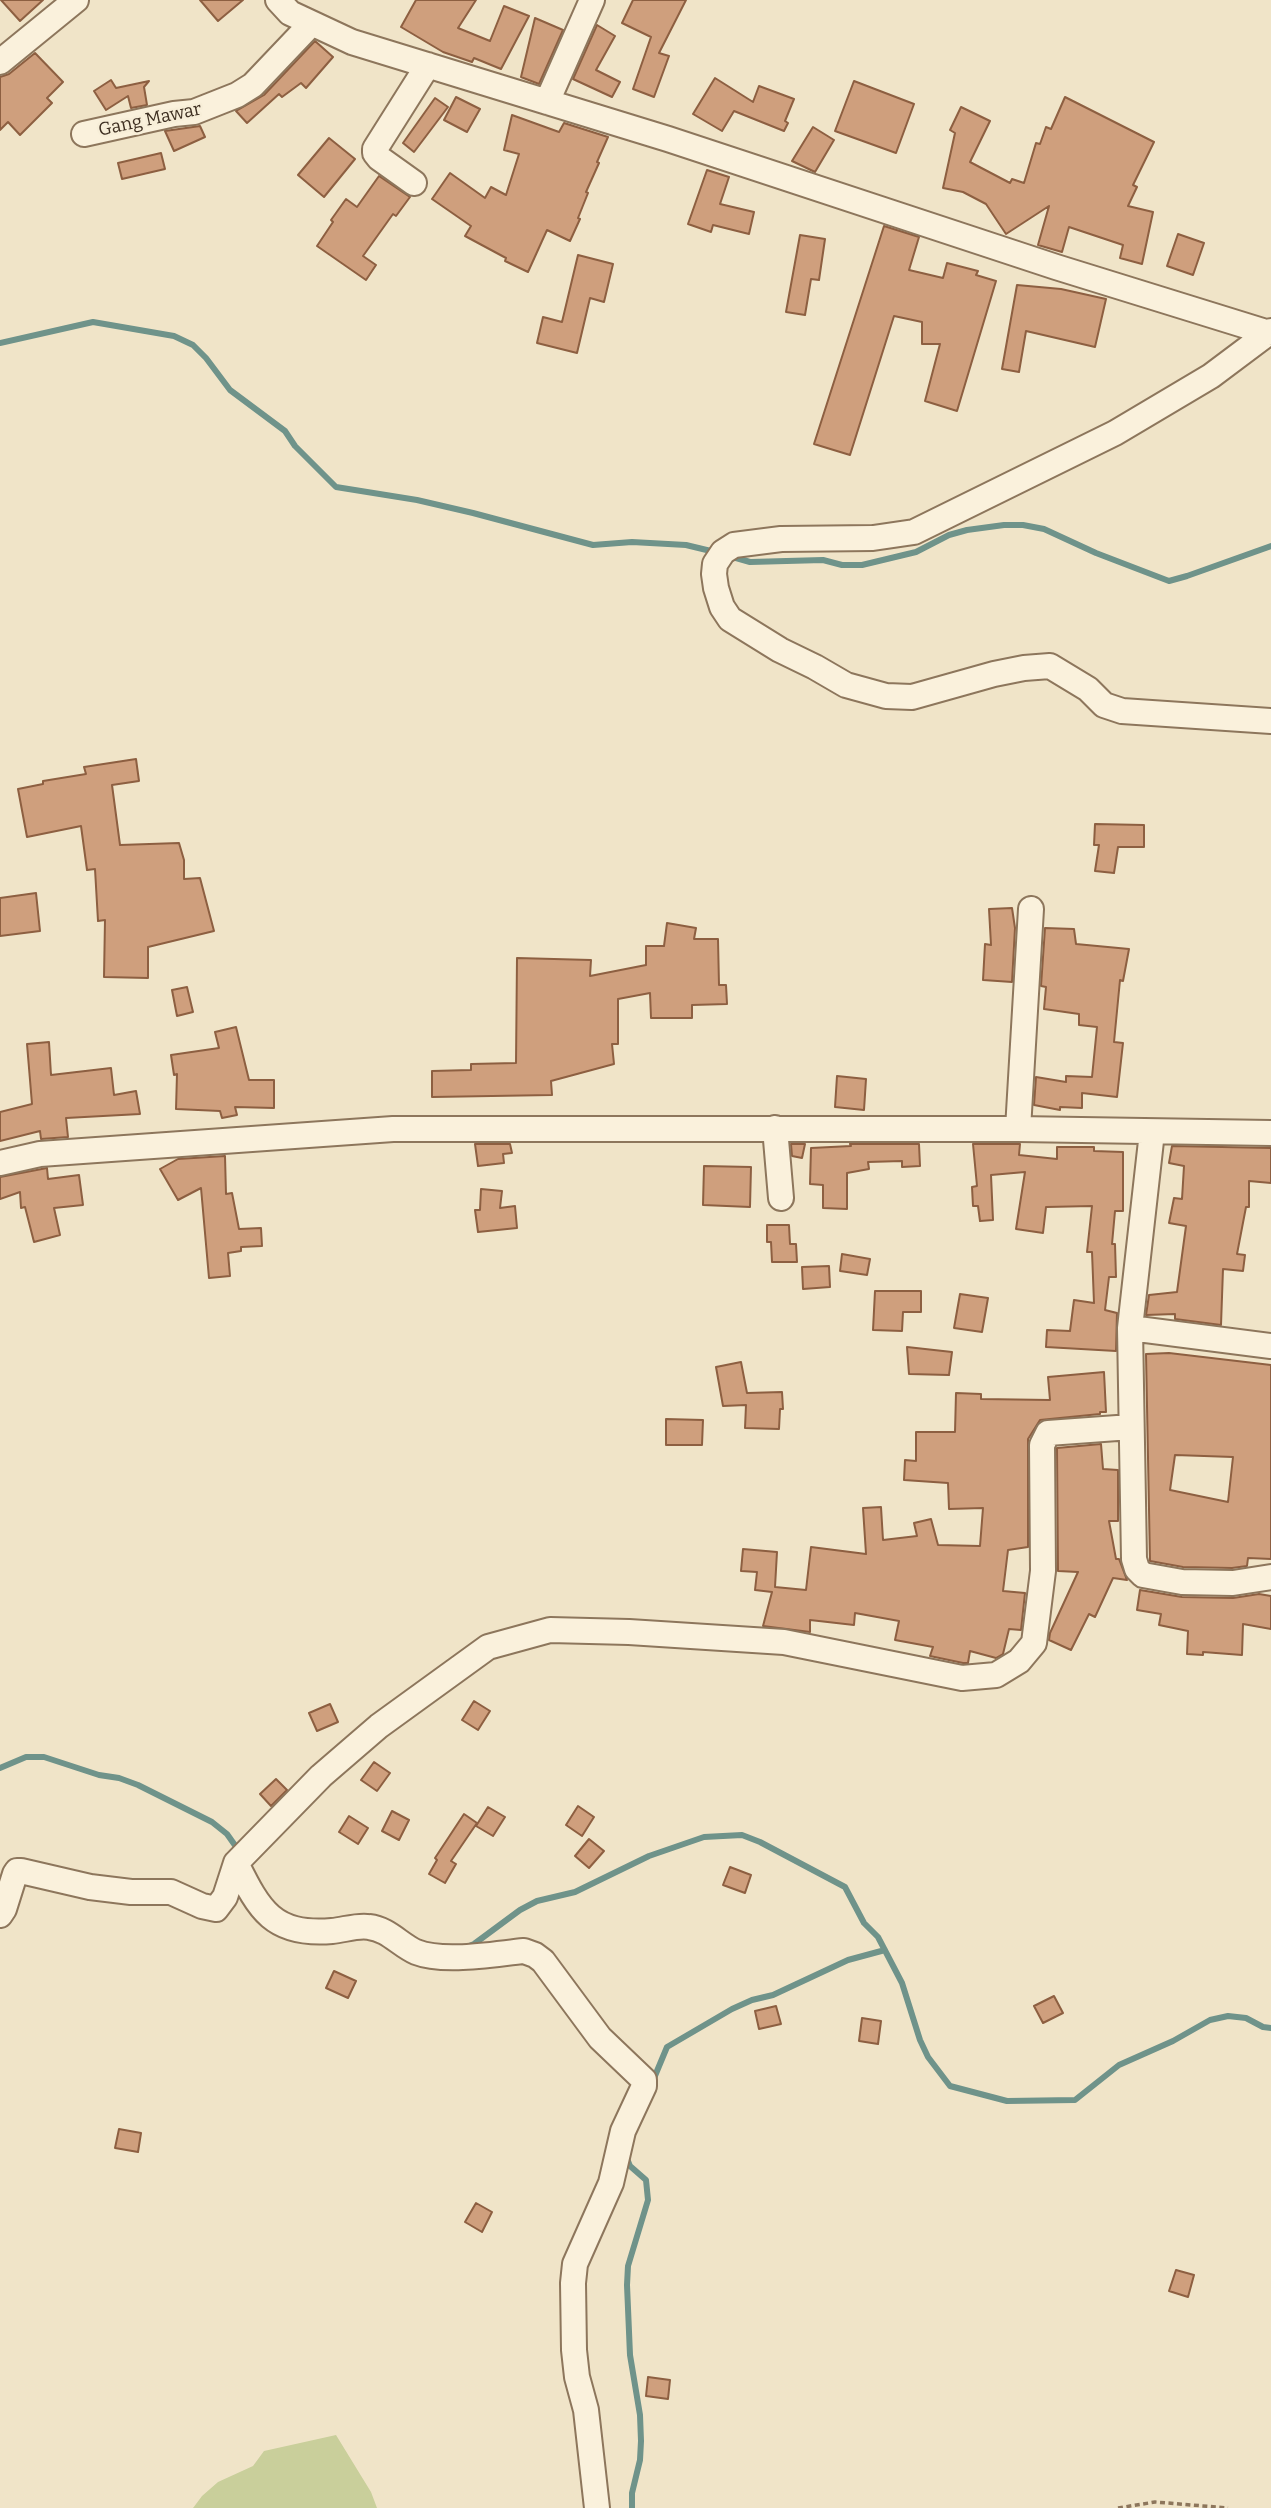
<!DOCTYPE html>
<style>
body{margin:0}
canvas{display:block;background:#f0e4c8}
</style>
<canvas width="1271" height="2508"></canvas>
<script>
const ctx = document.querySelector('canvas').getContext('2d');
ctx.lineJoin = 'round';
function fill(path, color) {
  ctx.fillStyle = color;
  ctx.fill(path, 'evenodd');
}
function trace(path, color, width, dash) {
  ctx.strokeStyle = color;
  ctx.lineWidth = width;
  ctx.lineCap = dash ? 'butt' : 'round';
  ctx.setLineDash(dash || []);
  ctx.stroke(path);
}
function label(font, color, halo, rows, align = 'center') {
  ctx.font = font + ' Bitter,serif';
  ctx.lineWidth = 5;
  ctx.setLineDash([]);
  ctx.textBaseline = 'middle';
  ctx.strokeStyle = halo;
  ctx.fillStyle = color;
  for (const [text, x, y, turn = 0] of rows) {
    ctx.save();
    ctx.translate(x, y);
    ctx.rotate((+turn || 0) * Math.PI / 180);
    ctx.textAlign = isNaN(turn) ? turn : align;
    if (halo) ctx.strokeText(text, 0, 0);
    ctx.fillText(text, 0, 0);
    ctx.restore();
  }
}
fill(new Path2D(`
 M336,2435L371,2492L377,2508H193L202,2496L218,2482L253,2466L264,2451Z`), '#c9cf9b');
trace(new Path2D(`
 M0,343L93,322L174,336L193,345L206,358L230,390L285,431L295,446L336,487L417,500L473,513L593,545L632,542L686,545L715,552
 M729,556L750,562L823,560L842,565H862L916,552L949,535L967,530L1004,525H1023L1044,529L1096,553L1169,581L1187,576L1271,546
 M0,1768L26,1757H44L99,1775L119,1778L138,1785L212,1822L227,1834L239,1851
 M467,1947L474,1944L520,1910L537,1901L575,1892L649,1856L704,1837L742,1835L760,1842L845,1887L864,1923L878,1937L902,1983L920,2040L928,2057L950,2086L1007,2101L1075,2100L1119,2065L1173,2041L1210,2020L1228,2016L1246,2018L1263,2027L1271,2028
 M652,2083L667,2047L732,2009L752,2000L773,1995L848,1960L885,1950
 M626,2156L630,2166L646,2180L648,2200L628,2266L627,2285L630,2355L640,2415L641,2441L640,2460L632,2493V2508`), '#6f938a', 6);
const building = new Path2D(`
 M1,0H43L20,21Z
 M200,0H243L218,21Z
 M416,0H476L458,28L490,41L504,6L529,16L501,69L474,58L472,62L443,52L401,27Z
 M633,0H686L659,53L669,56L654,97L633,89L651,37L622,23Z
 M535,18L563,30L539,84L521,77Z
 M597,25L615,36L596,70L620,82L612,97L573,79Z
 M315,41L333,57L306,88L301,83L282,97L279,94L247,123L236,111L264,95Z
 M35,53L63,82L47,98L52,103L20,135L8,122L0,130V77L9,74Z
 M715,78L753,102L759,86L794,99L785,121L788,123L784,131L734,111L722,131L693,114Z
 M111,80L116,88L149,81L144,87L147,105L131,108L128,96L106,110L94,91Z
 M854,81L914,104L896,153L835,131Z
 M456,97L480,109L467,132L444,120Z
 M1065,97L1154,142L1133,185L1137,187L1128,206L1153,212L1142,264L1120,258L1123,245L1069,227L1062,252L1038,245L1049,206L1006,234L986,204L963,192L943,188L955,133L950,130L961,107L990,121L970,162L1010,183L1012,179L1024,183L1036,143L1040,144L1046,127L1051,129Z
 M435,98L448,107L414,152L403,143Z
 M512,115L559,132L564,123L608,137L597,162L599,163L586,192L588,193L578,218L580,219L570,241L547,230L528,272L505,261L506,258L465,236L471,226L432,199L450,173L485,198L491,187L506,195L519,154L504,150Z
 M200,126L205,137L174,151L165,131Z
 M813,127L834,140L815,172L792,161Z
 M329,138L355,159L324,197L298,175Z
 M161,153L165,169L122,179L118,163Z
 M707,170L729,177L720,204L754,212L749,234L713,225L711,232L688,224Z
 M379,176L410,197L396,216L393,214L363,256L376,265L366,280L317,246L333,222L331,220L346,199L357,207Z
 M884,226L919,237L909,270L943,278L947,263L978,271L976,275L996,281L957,411L925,401L940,344H922V322L894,316L850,455L814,444Z
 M1178,234L1204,243L1193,275L1167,266Z
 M800,235L825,239L819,280L811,279L805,315L786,312Z
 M578,255L613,264L604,302L590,298L577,353L537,343L543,317L562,322Z
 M1017,285L1061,289L1106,299L1095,347L1026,331L1019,372L1002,369Z
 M136,759L139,781L112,785L120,845L179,843L184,860V879L200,878L214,931L148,947V978L104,977L105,920L98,921L95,869L87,870L81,826L27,837L18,789L43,784V781L86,774L84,767Z
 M1095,824L1144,825V847H1118L1114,873L1095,871L1099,845H1094Z
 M36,893L40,931L0,936V898Z
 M1012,908L1015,928L1012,982L983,980L985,944L991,945L989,909Z
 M667,923L696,928L694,939H718L719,985H726L727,1004L692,1005V1018H651L650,993L618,999V1044H612L614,1064L551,1081L552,1095L432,1097V1071L471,1070V1064L516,1063L517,958L591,960L590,976L646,965V946H664Z
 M1045,928L1074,929L1076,944L1129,949L1123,981L1120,980L1114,1042L1123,1043L1117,1097L1082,1093V1108L1060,1107V1110L1034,1105L1036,1077L1066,1082V1076L1092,1077L1097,1027L1079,1025V1014L1044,1009L1046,987L1041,986Z
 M187,987L193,1012L177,1016L172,990Z
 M236,1027L249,1080H274V1108L235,1107L237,1115L222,1118L220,1111L176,1109L177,1074L174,1075L171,1055L219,1048L215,1032Z
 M49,1042L51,1075L111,1068L114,1095L136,1091L140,1114L66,1118L68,1137L41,1139L40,1131L0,1141V1112L32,1104L27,1044Z
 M837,1076L866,1079L864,1110L835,1107Z
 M475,1144H510L512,1153L503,1154L504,1163L478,1166Z
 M791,1144H805L802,1158L792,1156Z
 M850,1144H919L920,1166L902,1167V1161L868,1162L869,1169L847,1173V1209L823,1208V1185L810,1184L811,1148L851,1146Z
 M973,1144H1020L1019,1155L1057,1159V1147H1094V1151L1123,1152V1211H1115L1112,1244H1115L1116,1277H1109L1105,1310L1117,1313L1116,1351L1046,1347L1047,1330L1070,1331L1074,1300L1094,1303L1092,1252H1087L1092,1206L1046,1207L1043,1233L1016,1229L1025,1172L991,1175L993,1220L980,1221L978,1206H973L972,1187L977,1186Z
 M1172,1146L1271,1148V1183L1249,1181V1207H1246L1237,1254L1245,1255L1243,1271L1223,1269L1221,1325L1175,1319V1314L1146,1315L1149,1295L1177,1292L1186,1226L1169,1223L1174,1198L1182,1199L1184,1166L1169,1163Z
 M225,1156L226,1194L232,1193L239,1229L261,1228L262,1246L241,1247V1251L228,1253L230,1276L209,1278L201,1188L178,1200L160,1169L178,1159Z
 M704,1166L751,1167L750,1207L703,1205Z
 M47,1168L48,1179L79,1175L83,1205L54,1208L60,1235L34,1242L25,1207L21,1208L20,1192L0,1199V1177Z
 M481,1189L502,1191L500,1208L515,1206L517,1228L478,1232L475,1210H480Z
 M767,1225H789L790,1244H796L797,1262H772L771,1242H767Z
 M842,1254L870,1259L867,1275L840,1271Z
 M829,1266L830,1287L803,1289L802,1267Z
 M875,1291H921V1312H903L902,1331L873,1330Z
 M960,1294L988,1298L982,1332L954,1328Z
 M907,1347L952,1352L949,1375L909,1374Z
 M1169,1353L1271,1365V1559L1248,1558L1247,1566L1232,1568L1183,1567L1150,1561L1146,1354ZM1175,1455L1233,1457L1228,1502L1170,1490Z
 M741,1362L747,1393L782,1392L783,1409H780L779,1429L745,1428L746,1405L723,1406L716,1367Z
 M1104,1372L1106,1412H1100V1414L1040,1420L1028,1439V1547L1008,1550L1003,1591L1025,1593L1021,1630L1009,1629L1003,1654L996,1658L970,1651L968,1663H963L930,1656L933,1647L895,1640L899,1621L855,1613L854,1625L810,1620V1632L763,1626L772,1592L755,1590L757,1572L741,1571L743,1549L777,1552L775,1587L806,1590L811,1547L866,1554L863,1508L881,1507L883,1540L917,1536L914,1523L931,1519L938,1545L980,1546L983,1508L949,1509L948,1483L904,1480L905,1460L916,1461V1432H955L956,1393L981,1394V1399L1050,1400L1048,1377Z
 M666,1419L703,1420L702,1445H666Z
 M1101,1444L1103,1469L1118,1470V1521H1109L1116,1559H1119L1127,1580L1113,1578L1095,1617L1089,1614L1071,1650L1049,1640L1050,1633L1078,1572L1058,1571L1057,1448Z
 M1140,1590L1182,1597L1233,1598L1259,1594L1271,1596V1629L1243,1624L1242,1655L1203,1652V1655L1187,1654L1188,1631L1159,1625L1161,1614L1137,1610Z
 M474,1701L490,1711L478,1730L462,1720Z
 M330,1704L338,1722L317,1731L309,1713Z
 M374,1762L390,1773L377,1791L361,1780Z
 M276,1779L287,1790L271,1806L260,1794Z
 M578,1806L594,1817L582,1836L566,1825Z
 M488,1807L505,1817L493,1836L476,1826Z
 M392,1811L409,1820L399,1840L382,1831Z
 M464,1814L477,1823L451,1861L456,1864L445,1883L429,1874L437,1860L435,1858Z
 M349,1816L368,1828L358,1844L339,1832Z
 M589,1839L604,1851L589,1868L575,1856Z
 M730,1867L751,1875L745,1893L723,1885Z
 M334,1971L356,1981L348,1998L326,1988Z
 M1054,1996L1063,2013L1043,2023L1034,2006Z
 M776,2006L781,2024L759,2029L755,2011Z
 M862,2018L881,2021L878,2044L859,2041Z
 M119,2129L141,2133L138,2152L115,2148Z
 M476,2203L492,2212L482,2232L465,2222Z
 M1176,2270L1194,2275L1188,2297L1169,2291Z
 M648,2377L670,2380L668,2399L646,2396Z`);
fill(building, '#cf9f7d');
trace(building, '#8d5f41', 2);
const minor = new Path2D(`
 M278,0L290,13L352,42L668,139L1056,267L1269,333
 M0,62L76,0
 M547,102L592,0
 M84,134L174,114L194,112L237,95L253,85L311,24
 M414,183L379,158L375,153V149L428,65
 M1271,331L1211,376L1115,433L914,532L873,538L781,539L734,545L723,552L715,564L714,574L716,588L722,607L730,619L780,650L815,667L846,685L886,696L912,697L994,674L1024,668L1050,666L1088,689L1104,705L1122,711L1271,721
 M775,1128L781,1198
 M1018,1129L1031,909
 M1152,1132L1130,1328L1134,1559L1137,1569L1143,1575L1182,1582L1233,1583L1271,1577
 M0,1163L40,1154L393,1129H1018L1271,1133
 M1130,1328L1271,1346
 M236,1863C259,1909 272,1936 332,1931C344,1930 357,1925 369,1927C388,1929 400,1945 416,1952C444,1963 493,1954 524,1951L535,1955L543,1961L600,2038L644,2080V2086L623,2131L611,2183L575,2264L573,2283L574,2350L577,2377L586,2410L597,2508
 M0,1915L4,1909L15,1874L17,1871H21L90,1887L131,1892H171L202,1906L216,1909L225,1897L236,1863L321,1776L379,1726L488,1647L550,1630L629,1632L784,1642L962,1678L996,1675L1019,1661L1034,1643L1043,1571L1042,1445L1048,1433L1131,1427`);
trace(minor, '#8d765c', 28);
trace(new Path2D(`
 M1118,2508L1155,2502L1228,2508`), '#8d765c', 3.5, [5, 3.5]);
trace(minor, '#faf1dc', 24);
label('18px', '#3d2e20', '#f7eed8', [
 ["Gang Mawar",150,120,-12]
]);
</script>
